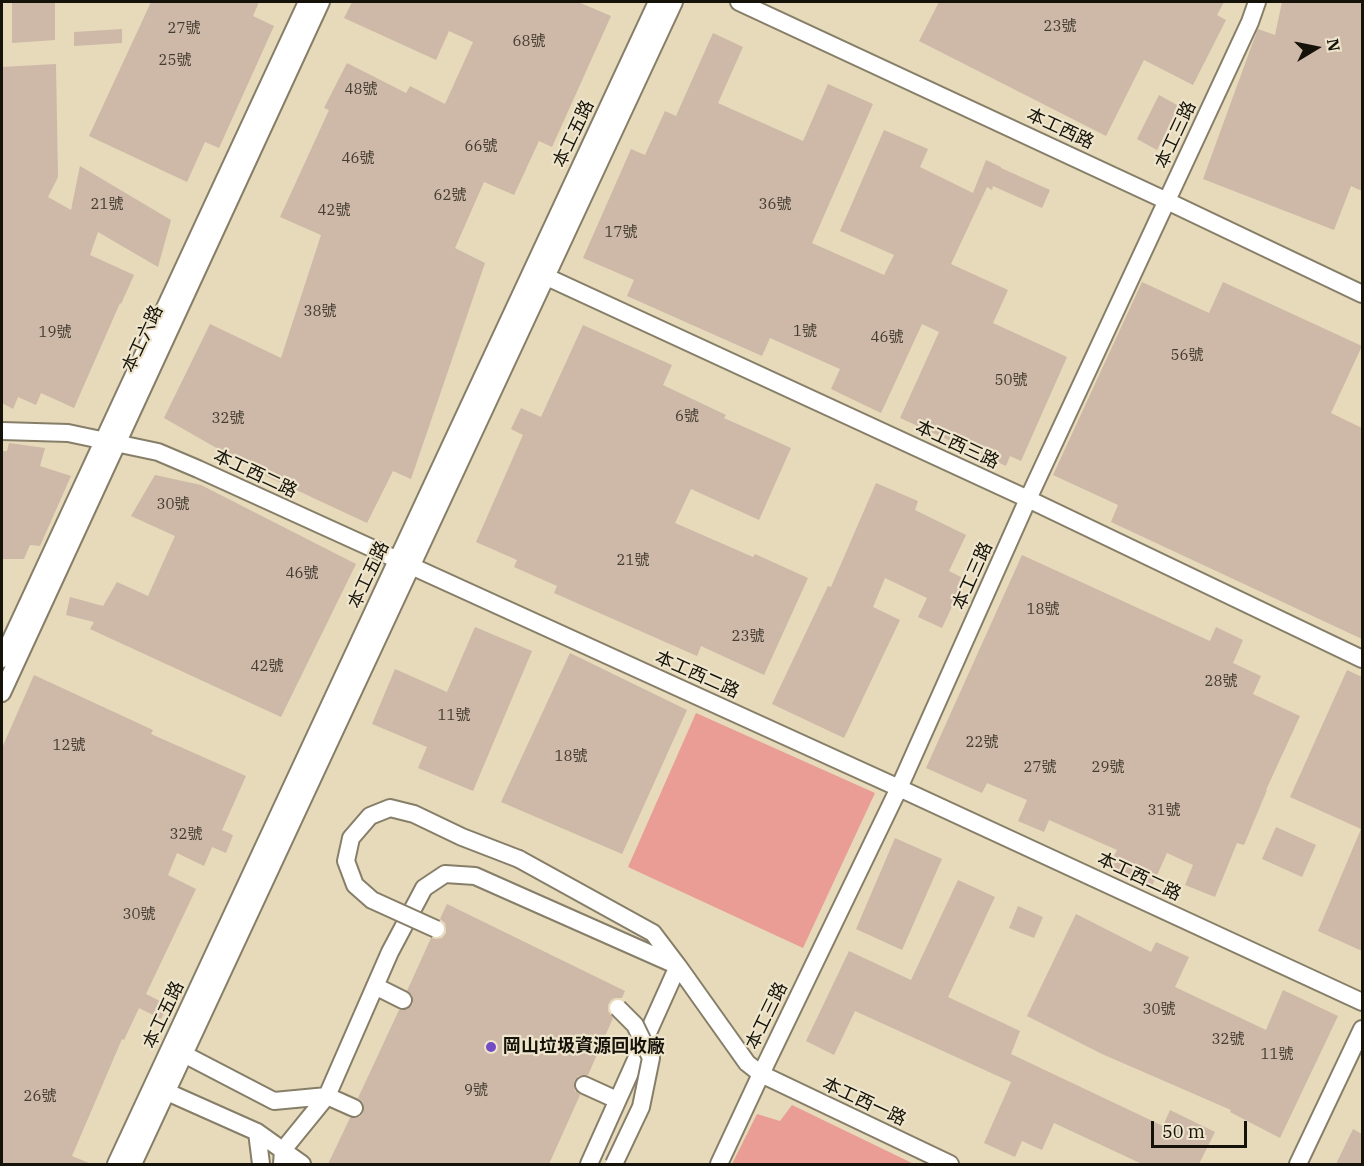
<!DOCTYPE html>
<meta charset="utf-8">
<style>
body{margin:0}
#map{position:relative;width:1364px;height:1166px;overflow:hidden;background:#eee5cc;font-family:"IBM Plex Serif",serif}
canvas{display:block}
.frame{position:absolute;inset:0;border:3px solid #151209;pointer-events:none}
.north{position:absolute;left:1286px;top:18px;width:60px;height:60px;-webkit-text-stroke:4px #eee5cc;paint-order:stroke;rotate:80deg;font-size:16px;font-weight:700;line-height:24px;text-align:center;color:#151209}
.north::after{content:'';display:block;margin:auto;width:21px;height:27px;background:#151209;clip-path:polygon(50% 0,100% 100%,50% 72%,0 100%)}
.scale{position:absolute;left:1151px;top:1121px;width:96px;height:27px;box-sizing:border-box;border:3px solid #151209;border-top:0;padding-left:8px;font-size:18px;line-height:21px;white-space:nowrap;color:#151209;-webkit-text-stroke:4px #eee5cc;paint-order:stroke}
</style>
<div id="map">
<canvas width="1364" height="1166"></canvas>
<div class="frame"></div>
<div class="north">N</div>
<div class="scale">50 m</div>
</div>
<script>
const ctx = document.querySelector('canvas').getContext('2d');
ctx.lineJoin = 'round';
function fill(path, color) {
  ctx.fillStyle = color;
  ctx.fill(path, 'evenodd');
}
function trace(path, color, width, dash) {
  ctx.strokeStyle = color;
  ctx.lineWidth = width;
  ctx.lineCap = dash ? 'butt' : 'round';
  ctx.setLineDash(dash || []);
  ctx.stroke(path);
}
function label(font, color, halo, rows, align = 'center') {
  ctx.font = font + ' "IBM Plex Serif","Noto Sans TC",serif';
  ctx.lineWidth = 4.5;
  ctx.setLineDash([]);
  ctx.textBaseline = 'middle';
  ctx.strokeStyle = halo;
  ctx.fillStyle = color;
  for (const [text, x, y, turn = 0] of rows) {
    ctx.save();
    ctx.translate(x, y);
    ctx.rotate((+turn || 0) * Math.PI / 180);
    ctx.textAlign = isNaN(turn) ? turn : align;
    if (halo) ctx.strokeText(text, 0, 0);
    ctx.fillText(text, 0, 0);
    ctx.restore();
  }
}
fill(new Path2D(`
 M2,2H1362V1164H2Z`), '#e6daba');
fill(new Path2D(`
 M696,713L875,793L803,948L628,867Z
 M792,1105L914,1164H732L757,1114L780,1121Z`), '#e99d94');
fill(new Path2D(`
 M12,2H55V40L12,43Z
 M151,2H259L253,16L274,26L219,148L205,142L187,182L89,136Z
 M352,2H578L611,16L552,147L539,141L514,195L484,182L455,248L485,263L411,479L393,471L367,523L262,474L164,418L210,324L281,358L321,235L280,217L329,110L324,108L347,63L406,93L410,86L445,104L473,42L449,31L436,60L344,18Z
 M939,2H1224L1217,15L1226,20L1193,85L1144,60L1106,136L919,41Z
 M1282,2H1362V191L1351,186L1334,230L1203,179L1257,31L1258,29L1275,35Z
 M122,29V43L74,46V32Z
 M713,33L743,47L718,103L803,141L828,84L873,104L812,243L884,275L894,255L840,231L884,130L928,149L920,167L973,193L986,160L1001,167V168L1050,190L1042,208L993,186L992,190L987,187L951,264L1008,290L993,323L1067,357L1021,461L1010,456L1006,466L900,418L939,332L922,324L881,413L831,389L840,369L770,338L762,356L627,296L634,280L583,258L631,149L645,155L665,111L676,116Z
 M56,64L58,177L48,197L71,210L80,166L171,220L158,267L98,232L90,255L134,275L121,304L120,303L74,408L41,393L36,405L18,397L13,409L2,403V67Z
 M1159,95L1179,106L1157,150L1137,139Z
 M1142,282L1209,313L1223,282L1362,346L1331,413L1362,428V639L1111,522L1118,505L1053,475Z
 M583,325L672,365L663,385L726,415L724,418L791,448L759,520L691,489L675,523L753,557L755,554L808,578L764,675L701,646L697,656L554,593L557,586L514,567L517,560L476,542L523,435L511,429L521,408L541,417Z
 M9,443L45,448L40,466L71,476L40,546L30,545L24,559H2V451H7Z
 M155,475L201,485L356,564L281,717L90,629L94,622L66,615L70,597L103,606L117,582L148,596L175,536L131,516Z
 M876,483L918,501L915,510L966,535L949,571L965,579L942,628L918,617L927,598L885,578L873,607L900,620L844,738L772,704L828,586L831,587Z
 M1022,555L1210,641L1216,627L1243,640L1233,663L1261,676L1253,694L1300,716L1266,790H1267L1244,845L1237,843L1215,897L1185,885L1193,865L1167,853L1152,886L1110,865L1117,850L1049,820L1044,832L1018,821L1027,800L987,783L982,793L926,768Z
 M475,627L532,651L473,791L418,768L427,747L372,724L395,669L447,692Z
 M570,653L687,710L622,854L501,802Z
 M1347,670L1362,677V951L1318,931L1361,829L1290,797Z
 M34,675L153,730L151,734L246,776L222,830L233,835L226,853L212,847L204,866L177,853L168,875L196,889L146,994L168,1005L161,1019L139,1008L124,1040L122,1039L72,1156L91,1164H2V748Z
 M1276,827L1316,845L1302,877L1262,859Z
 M895,838L942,859L902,950L856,929Z
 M958,880L995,897L948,997L1020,1031L1011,1054L1163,1126L1170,1110L1215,1132L1199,1164H1142L1054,1123L1042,1150L1022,1141L1015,1157L984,1143L1011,1082L855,1011L834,1055L806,1041L849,951L911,980Z
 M447,904L625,991L622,998H615L611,1000L608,1005V1011L613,1018L588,1075H584L578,1076L574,1081V1087L575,1091L580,1095L549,1164H328L350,1118H356L361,1116L363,1113L364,1106L362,1101L358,1098L399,1010H403L408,1009L413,1004V1000L412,995L407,991L431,938L436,939L442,938L446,933V929L445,923L440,919Z
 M1018,906L1043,917L1034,938L1009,928Z
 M1076,914L1151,952L1156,942L1189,957L1175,987L1266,1030L1283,990L1338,1016L1280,1138L1230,1112L1231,1110L1102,1054L1027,1016Z
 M1353,1129L1362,1134V1164H1336Z`), '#ceb8a8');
const minor = new Path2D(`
 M739,2L1167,201L1362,294
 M536,272L1028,499L1362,659
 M2,431L68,433L158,452L198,469L899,788L1362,1002
 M2,659L307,2
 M2,693L321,2
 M519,859L653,933L678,966L747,1063L761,1074L950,1164
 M375,986L403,1000
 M174,1049L274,1101L327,1096L354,1108
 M584,1085L617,1100
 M156,1087L257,1132L261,1164
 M257,1132L302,1164
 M116,1164L657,2
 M133,1164L674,2
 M282,1164L283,1150L327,1096L390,952L424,888L445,874L475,876L678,966L589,1164
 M719,1164L761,1074L899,788L1028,499L1250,22L1257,2
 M1298,1164L1362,1029`);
trace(minor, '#867e68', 20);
trace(minor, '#fff', 16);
const minorBridge = new Path2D(`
 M436,929L372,900L355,885L346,861L351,838L370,816L390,808L414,814L462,837L519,859
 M614,1164L641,1107L651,1058L635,1025L618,1008`);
trace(minorBridge, '#867e68', 20, []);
trace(minorBridge, '#fff', 16);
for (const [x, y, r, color] of [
 [491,1047,6,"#734cc5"]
]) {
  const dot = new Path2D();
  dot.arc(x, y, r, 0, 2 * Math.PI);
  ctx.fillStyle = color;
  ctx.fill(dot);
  trace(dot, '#eee5cc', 2);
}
label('15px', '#433c31', null, [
 ["23號",1060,27],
 ["27號",184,29],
 ["68號",529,42],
 ["25號",175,61],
 ["48號",361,90],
 ["66號",481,147],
 ["46號",358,159],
 ["62號",450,196],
 ["21號",107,205],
 ["36號",775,205],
 ["42號",334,211],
 ["17號",621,233],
 ["38號",320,312],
 ["1號",805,332],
 ["19號",55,333],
 ["46號",887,338],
 ["56號",1187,356],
 ["50號",1011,381],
 ["6號",687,417],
 ["32號",228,419],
 ["30號",173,505],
 ["21號",633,561],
 ["46號",302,574],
 ["18號",1043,610],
 ["23號",748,637],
 ["42號",267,667],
 ["28號",1221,682],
 ["11號",454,716],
 ["22號",982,743],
 ["12號",69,746],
 ["18號",571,757],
 ["27號",1040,768],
 ["29號",1108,768],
 ["31號",1164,811],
 ["32號",186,835],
 ["30號",139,915],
 ["30號",1159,1010],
 ["32號",1228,1040],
 ["11號",1277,1055],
 ["9號",476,1091],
 ["26號",40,1097]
]);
label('18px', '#151209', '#eee5cc', [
 ["本工西路",1060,129,25],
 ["本工五路",574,134,-65],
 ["本工三路",1176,135,-65],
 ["本工六路",143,339,-65],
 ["本工西三路",957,445,25],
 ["本工西二路",255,474,25],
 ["本工五路",369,575,-65],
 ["本工三路",973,576,-66],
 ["本工西二路",697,675,24],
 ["本工西二路",1139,877,25],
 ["本工五路",164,1015,-65],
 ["本工三路",767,1016,-64],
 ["本工西一路",864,1102,25]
]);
label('bold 18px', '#151209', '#eee5cc', [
 ["岡山垃圾資源回收廠",503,1047]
], 'left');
</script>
